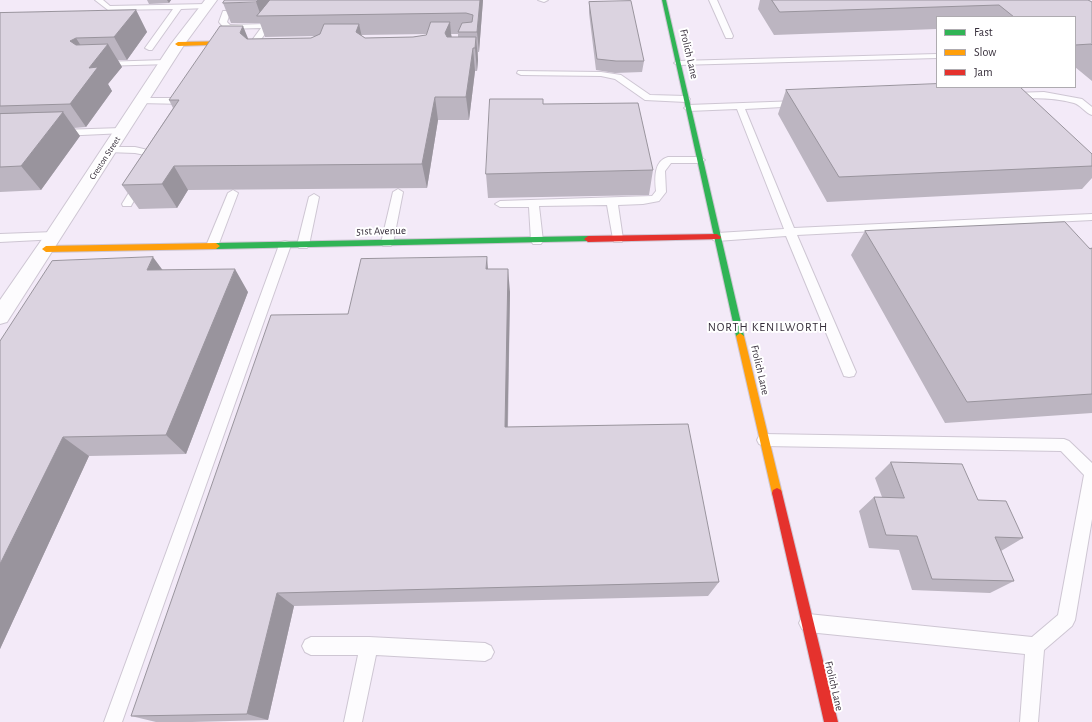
<!DOCTYPE html>
<style>
body{margin:0}
#map{position:relative;width:1092px;height:722px;overflow:hidden;background:#f3eaf8;font-family:"Alegreya Sans",sans-serif}
canvas{display:block}
.legend{position:absolute;left:936px;top:16px;width:140px;height:72px;box-sizing:border-box;background:#fff;border:1px solid #aeabb0;margin:0;padding:5px 7px;list-style:none;font-size:12px;color:#352d39}
.legend li{display:flex;align-items:center;gap:8px;height:20px}
.legend b{width:20px;border:1px solid #aeabb0}
</style>
<div id="map">
<canvas width="1092" height="722"></canvas>
<ul class="legend">
<li><b style="height:5px;background:#30b455"></b>Fast</li>
<li><b style="height:5px;background:#ff9f0a"></b>Slow</li>
<li><b style="height:5px;background:#e5322d"></b>Jam</li>
</ul>
</div>
<script>
const ctx = document.querySelector('canvas').getContext('2d');
ctx.lineJoin = 'round';
function trace(path, color, width, dash) {
  ctx.strokeStyle = color;
  ctx.lineWidth = width;
  ctx.lineCap = dash ? 'butt' : 'round';
  ctx.setLineDash(dash || []);
  ctx.stroke(path);
}
function fill(path, color) {
  ctx.fillStyle = color;
  ctx.fill(path, 'evenodd');
}
function label(font, color, halo, rows, align = 'center') {
  ctx.font = font + ' "Alegreya Sans",sans-serif';
  ctx.lineWidth = 4;
  ctx.setLineDash([]);
  ctx.textBaseline = 'middle';
  ctx.strokeStyle = halo;
  ctx.fillStyle = color;
  for (const [text, x, y, turn = 0] of rows) {
    ctx.save();
    ctx.translate(x, y);
    ctx.rotate((+turn || 0) * Math.PI / 180);
    ctx.textAlign = isNaN(turn) ? turn : align;
    if (halo) ctx.strokeText(text, 0, 0);
    ctx.fillText(text, 0, 0);
    ctx.restore();
  }
}
const lane = new Path2D(`
 M95,0H103L110,6L207,4L211,6L207,8L181,9L152,50H149L145,48L173,9L108,10Z
 M538,0H548L544,2Z
 M709,0H717L733,36L732,38H726L725,36Z
 M223,11H226L230,13L227,22L230,25L264,24L270,15H273L277,17L257,45H254L250,43L261,28L225,29L219,22Z
 M937,54V58L678,65L674,63L678,61Z
 M166,60L170,62L169,64L102,66L98,64L102,62Z
 M518,71L601,72L621,75L650,95L686,96L690,99L686,102L645,100L615,79L601,76L521,75L517,73Z
 M1044,92L1082,99L1092,107V115C1085,113 1081,105 1074,103C1053,97 1033,98 1012,99L1008,96L1012,93Z
 M141,98H186L190,101L186,104L138,103L137,101L138,99Z
 M798,101L802,104L801,106L745,109L794,228L1092,214V220L797,235L856,372L854,376L849,377L844,376L786,236L717,241L713,240L712,237L713,234L717,233L784,229L737,109L688,111L684,108L688,105Z
 M122,128L125,129L127,131L125,133L60,136L55,133L60,130Z
 M110,147H135L152,151L157,163L152,166L149,165L145,155L135,153L107,152L105,150L107,148Z
 M668,157H700L705,160L700,163H671L665,171L666,192L659,201L643,204L618,205L623,239L622,242H614L613,239L607,205L539,206L543,241L541,244H533L531,241L529,207H500L495,204L500,201L652,196L656,191C655,180 653,161 668,157Z
 M140,180L145,183L132,204L131,206H123L122,204L136,181Z
 M398,189L403,192L393,243L391,246H383L381,243L393,192Z
 M233,190L238,193L218,246L216,249H208L206,246L228,193Z
 M314,194L319,197L309,245L307,248H299L297,245L309,197Z
 M54,232L58,233L59,236L58,239L0,242V234Z
 M285,241L289,242L291,245L122,722H104L279,245L281,242Z
 M764,434L1064,439L1069,441L1092,463V519L1075,620L1072,626L1044,650L1038,722H1020L1025,654L808,632L802,629L799,623L802,617L808,614L1032,637L1058,615L1084,475L1061,451L764,446L759,444L757,440L759,436Z
 M311,637H369L485,643L491,646L494,652L491,658L485,661L376,655L362,722H344L358,655H311L305,652L302,646L305,640Z`);
const street = new Path2D(`
 M205,0H217L184,45L7,322L0,324V300L47,232L171,44Z`);
const fast = new Path2D(`
 M662,0H666L744,336L740,339L736,336Z
 M588,236L591,237V241L216,249L212,246L216,243Z`);
const slow = new Path2D(`
 M237,41L239,42V44L178,46L175,44L178,42Z
 M216,243L220,246L216,249L46,252L42,249L46,246Z
 M740,333L744,336L782,493L781,496L777,498L773,496L772,493L736,336Z`);
const jam = new Path2D(`
 M717,234L721,237L720,239L588,242L584,239L588,236Z
 M777,488L781,490L782,493L838,722H824L772,493L773,490Z`);
trace(lane, '#cec6d3', 2);
trace(street, '#cec6d3', 2);
trace(fast, '#cec6d3', 2);
trace(slow, '#cec6d3', 2);
trace(jam, '#cec6d3', 2);
fill(lane, '#fdfcfe');
fill(street, '#fdfcfe');
fill(fast, '#30b455');
fill(slow, '#ff9f0a');
fill(jam, '#e5322d');
fill(new Path2D(`
 M147,0H171L169,3L149,4Z
 M483,0L479,52H478V60L477,71H475L469,120H438L427,188L188,190L177,208L139,209L122,185L173,108L169,100L248,39L311,38L315,36L265,37L260,23H231L223,3ZM426,34V35L413,37L365,38L361,35ZM451,34H458V37H452Z
 M760,0H1088L1092,2V81L1075,67V17H937V29L774,35L758,9Z
 M589,2L644,61L642,72L615,73L596,70L589,13Z
 M136,10L147,32L127,60H118L122,67L108,84L112,91L86,127L74,128L80,136L41,190L0,192V13Z
 M786,90L1092,154V178L1082,189L827,202L778,114Z
 M543,104L653,170L649,195L488,198L486,174Z
 M865,231L1092,248V413L945,423L851,255Z
 M488,269L510,292L508,427L719,582L708,596L294,606L268,720L192,722H156L131,716L348,314Z
 M162,270L248,292L186,454L89,456L0,649V341Z
 M891,462L978,500L1023,538L1001,551L1014,581L990,593L912,590L899,550L869,548L859,511L874,497H882L875,478Z`), '#bcb5c1');
fill(new Path2D(`
 M167,0H171L169,3Z
 M258,0H294L261,16L256,2Z
 M480,0H483L479,52L477,32Z
 M136,10L147,32L127,60L114,37Z
 M450,22L452,44L448,55L445,33Z
 M359,24L364,46L356,32Z
 M243,26L252,48L240,33Z
 M476,37L478,60L477,71L475,48Z
 M76,38L90,60L70,41Z
 M108,44L122,67L108,84L112,91L86,127L70,104L89,68Z
 M473,48L475,71L469,120L466,97Z
 M435,97L438,120L427,188L422,164Z
 M63,112L80,136L41,190L21,166Z
 M174,166L188,190L177,208L162,184Z
 M153,257L170,280L147,270Z
 M487,257L489,281L486,269Z
 M235,269L248,292L186,454L166,435Z
 M508,269L510,292L507,448L505,427Z
 M63,437L89,456L0,649V564Z
 M277,593L294,606L268,720L247,714Z`), '#99949d');
const building = new Path2D(`
 M225,0H258L256,2L223,3Z
 M270,0H480L477,32H458L462,23L472,22L473,15L466,13L257,16Z
 M772,0H1088L1092,2V45L1091,44L1075,45V17H1014L999,5L780,12Z
 M631,1L644,61H616L597,59L589,2Z
 M136,10L114,37L76,38L70,41L76,45L108,44L89,68L98,67L70,104L0,106V13Z
 M431,22H450L445,33L447,37H476L475,48H473L466,97H435L422,164L174,166L162,184L122,185L179,100H169L220,26H243L240,33L247,39L311,38L320,34L324,24H359L356,32L365,38L413,37L426,35Z
 M937,84V87H1020L1092,154V166L839,177L786,90Z
 M490,99H543V104L638,103L653,170L486,174Z
 M63,112L21,166L0,167V114Z
 M1065,222L1090,249L1092,248V394L967,402L865,231Z
 M153,257L147,270L235,269L166,435L63,437L0,564V341L52,261Z
 M487,257L486,269H508L505,427L688,424L719,582L277,593L247,714L131,716L271,315L348,314L361,259Z
 M891,462L962,464L978,500L1006,501L1023,538L995,537L1014,581L932,579L917,536L886,535L874,497L904,498Z`);
fill(building, '#dbd3e0');
trace(building, '#99949d', 1);
label('9px', '#352d39', '#fff', [
 ["Creston Street",105,158,-57]
]);
label('11px', '#352d39', '#fff', [
 ["Frolich Lane",689,54,77],
 ["51st Avenue",381,231,-1],
 ["Frolich Lane",760,370,77],
 ["Frolich Lane",834,686,77]
]);
ctx.letterSpacing = '1px';
label('12px', '#352d39', '#fff', [
 ["NORTH KENILWORTH",768,327]
]);
ctx.letterSpacing = '0px';
</script>
